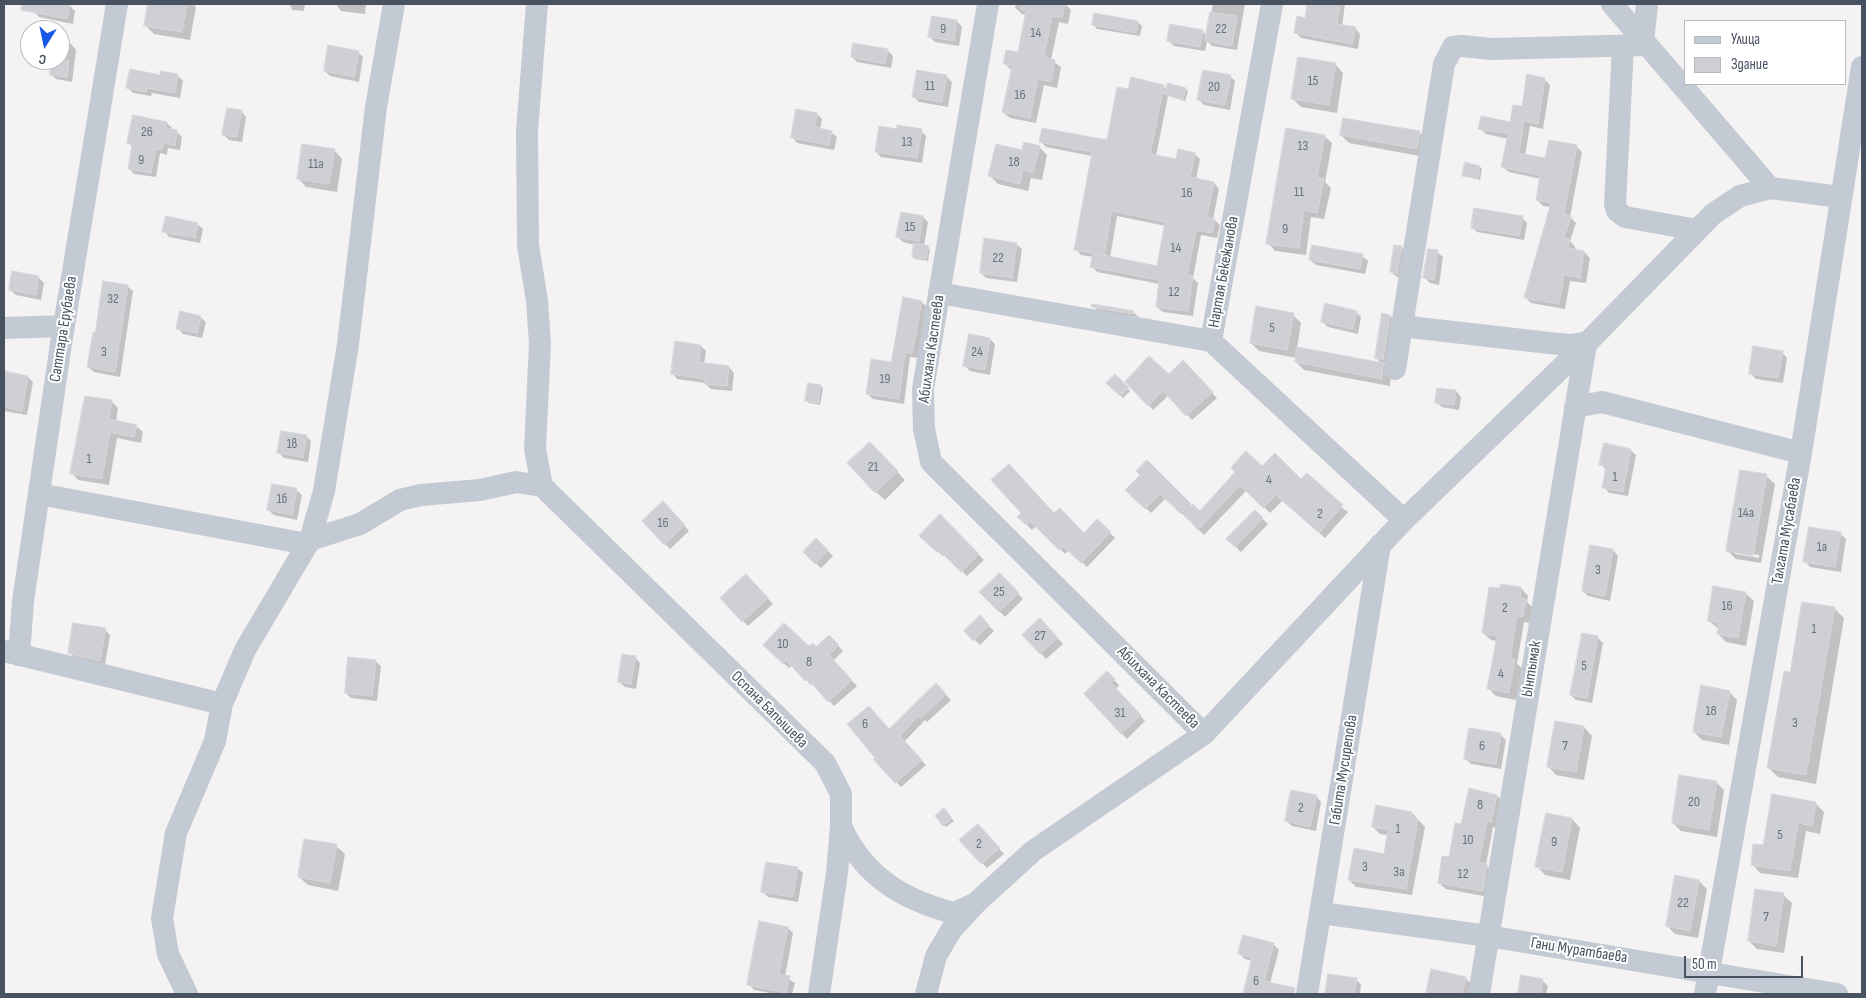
<!DOCTYPE html>
<meta charset="utf-8">
<style>
body{margin:0}
#map{position:relative;width:1866px;height:998px;overflow:hidden;background:#f4f2f2;font-family:"Sofia Sans Condensed",sans-serif}
canvas{display:block}
.frame{position:absolute;inset:0;border:5px solid #495260;pointer-events:none}
.legend{position:absolute;left:1684px;top:20px;width:162px;height:65px;box-sizing:border-box;background:#fff;border:1px solid #b6babf;margin:0;padding:6px 9px;list-style:none;font-size:15px;color:#495260}
.legend li{display:flex;align-items:center;gap:10px;height:25px}
.legend b{width:25px;border:1px solid #b6babf}
.north{position:absolute;left:20px;top:20px;width:50px;height:50px;box-sizing:border-box;background:#fff;border:1px solid #b6babf;border-radius:50%;rotate:190deg;font-size:14px;font-weight:700;line-height:20px;text-align:center;color:#495260}
.north::after{content:'';display:block;margin:auto;width:18px;height:22px;background:#1758e9;clip-path:polygon(50% 0,100% 100%,50% 72%,0 100%)}
.scale{position:absolute;left:1684px;top:956px;width:119px;height:22px;box-sizing:border-box;border:2px solid #495260;border-top:0;padding-left:6px;font-size:15px;line-height:18px;white-space:nowrap;color:#495260;-webkit-text-stroke:4px #fff;paint-order:stroke}
</style>
<div id="map">
<canvas width="1866" height="998"></canvas>
<div class="frame"></div>
<ul class="legend">
<li><b style="height:6px;background:#c3cad3"></b>Улица</li>
<li><b style="height:14px;background:#ced0d6"></b>Здание</li>
</ul>
<div class="north">С</div>
<div class="scale">50 m</div>
</div>
<script>
const ctx = document.querySelector('canvas').getContext('2d');
ctx.lineJoin = 'round';
function fill(path, color) {
  ctx.fillStyle = color;
  ctx.fill(path, 'evenodd');
}
function trace(path, color, width, dash) {
  ctx.strokeStyle = color;
  ctx.lineWidth = width;
  ctx.lineCap = dash ? 'butt' : 'round';
  ctx.setLineDash(dash || []);
  ctx.stroke(path);
}
function label(font, color, halo, rows, align = 'center') {
  ctx.font = font + ' "Sofia Sans Condensed",sans-serif';
  ctx.lineWidth = 4;
  ctx.setLineDash([]);
  ctx.textBaseline = 'middle';
  ctx.strokeStyle = halo;
  ctx.fillStyle = color;
  for (const [text, x, y, turn = 0] of rows) {
    ctx.save();
    ctx.translate(x, y);
    ctx.rotate((+turn || 0) * Math.PI / 180);
    ctx.textAlign = isNaN(turn) ? turn : align;
    if (halo) ctx.strokeText(text, 0, 0);
    ctx.fillText(text, 0, 0);
    ctx.restore();
  }
}
fill(new Path2D(`
 M35,4L70,6L75,11L73,24L39,17L34,11Z
 M149,4H193L196,7L190,40L154,34L146,26Z
 M290,4H305L304,11L292,10Z
 M336,4H366L365,14L341,11Z
 M1016,4H1065L1071,10L1068,24L1059,22L1051,60L1061,67L1057,88L1044,85L1036,123L1010,118L1003,112L1012,71L1005,64L1019,54L1027,15L1022,14L1015,8Z
 M1213,4H1245L1237,50L1212,46L1207,41L1205,51L1174,46L1168,40L1202,31L1207,36Z
 M1308,4H1345L1342,26L1355,28L1360,34L1358,49L1301,38L1295,32L1306,19Z
 M957,21L962,27L959,46L935,42L929,36Z
 M1137,22L1142,26L1140,36L1097,29L1093,24Z
 M60,43L71,44L76,50L72,82L56,79L51,74L53,60H60Z
 M888,51L893,56L891,68L857,62L852,57Z
 M358,52L363,57L359,82L330,76L325,71Z
 M1335,64L1343,73L1337,113L1301,107L1292,98Z
 M161,76H178L183,81L180,98L152,93L151,96L133,93L127,87Z
 M946,76L952,82L948,107L919,102L914,97Z
 M1230,76L1235,81L1230,110L1204,105L1199,100Z
 M1544,79L1550,85L1543,129L1530,126L1525,156L1546,160L1576,146L1582,152L1570,217L1576,223L1570,241L1575,247V251L1584,252L1590,258L1586,283L1570,281L1565,309L1531,303L1525,297L1551,207L1543,206L1537,200L1541,179L1509,172L1503,167L1509,139L1486,134L1480,128L1511,123Z
 M1163,86L1167,90L1185,89L1188,91L1185,101L1168,96L1156,156L1177,161L1194,154L1200,159L1196,180L1214,183L1219,189L1213,219L1220,225L1217,238L1201,235L1193,278L1198,283L1193,316L1163,312L1157,307L1160,284L1097,272L1092,266L1094,257L1081,255L1076,249L1092,156L1046,147L1041,142H1108L1129,91ZM1117,216L1166,226L1158,267L1110,258Z
 M241,111L246,117L242,142L229,140L223,134Z
 M817,114L822,119L820,130L831,132L837,137L834,150L797,143L792,137Z
 M167,123L172,128L171,131L177,132L182,137L180,150L168,148L167,155L160,153L156,177L134,174L129,168L132,147L129,143Z
 M921,131L926,136L922,163L881,157L876,152Z
 M1419,132L1428,141L1425,157L1349,143L1341,135Z
 M1324,136L1332,143L1325,182L1331,188L1324,219L1311,217L1306,255L1275,251L1268,243Z
 M1039,147L1047,155L1042,180L1031,178L1028,191L998,184L990,176L1023,152Z
 M334,150L342,159L337,192L306,187L298,178Z
 M1480,167L1482,169L1480,180L1464,175Z
 M923,217L928,222L924,246L930,249L928,261L915,259L913,256L915,245L903,242L898,237Z
 M1522,218L1527,223L1524,240L1477,232L1472,227Z
 M197,224L203,229L200,243L169,237L164,231Z
 M1016,244L1022,249L1017,282L986,278L981,273Z
 M1401,247L1406,252L1402,278L1397,277L1391,272Z
 M1437,252L1443,257L1439,285L1430,283L1424,277Z
 M1362,256L1368,261L1365,274L1316,265L1310,260Z
 M39,278L44,283L41,300L16,295L10,290Z
 M127,286L133,291L120,377L94,372L88,367L96,334Z
 M922,302L927,307L918,358L910,357L904,404L873,399L867,394L892,364Z
 M1093,306L1133,312L1139,317L1099,312Z
 M1356,312L1361,317L1358,334L1328,327L1322,322Z
 M1293,315L1301,323L1297,348L1382,364L1376,358L1390,316L1395,321L1388,365L1382,363L1391,372L1390,386L1304,370L1296,362L1297,358L1259,351L1251,343Z
 M200,317L206,322L202,338L183,334L178,328Z
 M990,339L995,344L990,375L970,371L965,366Z
 M701,346L706,351L704,364L729,367L734,373L732,391L711,389L705,383L677,379L672,373Z
 M1782,352L1787,358L1783,383L1756,379L1750,373Z
 M1183,362L1217,398L1192,420L1169,395L1153,410L1127,382L1169,376Z
 M4,373L28,377L33,382L27,415L4,411Z
 M1115,376L1130,391L1123,398L1108,383Z
 M821,386L823,388L820,405L809,403L806,400Z
 M1456,391L1461,397L1459,410L1442,407L1436,402Z
 M111,401L118,408L116,422L136,426L143,432L141,443L117,438L109,485L78,480L72,473Z
 M306,436L311,441L308,462L284,458L279,453Z
 M870,443L905,480L885,500L876,492Z
 M1630,450L1636,455L1628,496L1609,493L1604,487L1606,470L1601,464Z
 M1147,462L1192,507L1200,512L1262,467L1302,481L1348,512L1325,538L1283,500L1270,513L1247,490L1204,535L1166,498L1151,513L1127,490L1142,475Z
 M1766,476L1775,484L1761,563L1736,559L1727,550ZM1735,551L1759,555V558L1735,554Z
 M296,490L302,495L297,520L274,515L268,510Z
 M668,508L689,531L670,549L665,544Z
 M1255,512L1268,524L1241,552L1228,539Z
 M1055,515L1084,535L1098,521L1115,538L1087,567L1069,550L1065,554L1037,525L1032,530L1019,517Z
 M940,516L984,560L967,576L945,554L943,556L926,541Z
 M1810,528L1841,534L1846,539L1841,572L1810,567L1805,561Z
 M816,540L833,556L821,568L804,552Z
 M1613,550L1618,556L1610,601L1588,596L1583,591Z
 M1000,575L1023,599L1005,617L981,592Z
 M752,581L773,604L748,626L722,598Z
 M1521,588L1528,596L1527,602L1533,608L1530,623L1524,622L1517,664L1522,668L1516,700L1496,696L1489,689L1497,641L1491,640L1483,633Z
 M1745,593L1754,601L1746,646L1726,642L1718,634L1719,629L1709,621Z
 M1834,608L1844,618L1816,784L1778,777L1768,767L1791,673Z
 M980,617L994,631L980,645L966,631Z
 M1040,620L1063,644L1046,659L1024,635Z
 M105,630L110,635L105,665L75,658L69,653Z
 M1583,635L1598,638L1603,643L1592,703L1576,700L1571,695Z
 M829,636L843,651L833,661L857,686L834,706L813,683L811,685L792,665L789,668L765,645L817,648Z
 M635,657L640,663L636,689L625,687L619,682Z
 M375,661L381,666L377,701L351,698L346,693Z
 M1107,673L1119,685L1116,689L1145,721L1127,739L1085,694Z
 M936,685L951,700L927,722L925,720L904,742L926,765L901,787L875,759L889,730Z
 M1729,692L1737,700L1729,745L1702,740L1694,732Z
 M1584,727L1592,736L1584,780L1556,775L1548,766Z
 M1500,734L1506,740L1501,769L1471,764L1465,758Z
 M1716,782L1724,790L1717,837L1681,831L1673,823Z
 M1316,796L1321,802L1316,831L1292,826L1286,821Z
 M1497,796L1504,802L1498,828L1493,827L1486,865L1493,872L1489,897L1446,889L1439,883L1462,826Z
 M1815,803L1824,812L1820,834L1806,831L1798,878L1760,873L1752,864L1764,847Z
 M944,810L954,821L946,827L937,817Z
 M1412,813L1425,827L1412,895L1356,887L1349,880L1385,855L1388,835L1380,834L1373,827Z
 M1572,819L1580,828L1570,880L1545,875L1537,866Z
 M983,831L1004,854L987,868L960,840Z
 M336,846L345,854L338,891L308,885L299,877Z
 M797,868L803,873L798,902L768,897L763,892Z
 M1699,881L1707,889L1698,938L1675,934L1667,926Z
 M1783,895L1792,903L1784,953L1757,949L1749,941Z
 M788,928L793,933L785,977L795,983L792,994H776L754,990L749,984Z
 M1273,944L1279,950L1270,983L1290,992L1289,994H1245L1253,961L1245,959L1240,954Z
 M1432,970L1465,978L1474,986L1472,994H1427Z
 M1330,975L1356,979L1361,985L1360,994H1326Z
 M1522,977L1542,980L1548,986L1546,994H1519Z`), '#0003');
const building = new Path2D(`
 M22,4H70L67,19L21,10Z
 M148,4H187L182,32L144,26Z
 M1021,4H1065L1062,18L1052,16L1044,57L1055,60L1051,82L1038,79L1030,118L1002,112L1012,66L1003,64L1006,50L1018,52L1026,11L1021,10Z
 M1307,4H1340L1337,24L1356,27L1352,44L1294,33L1297,16L1305,18Z
 M1210,12L1237,16L1232,46L1205,41Z
 M1094,13L1138,21L1136,33L1092,25Z
 M932,16L957,20L954,41L928,37Z
 M1170,24L1203,30L1200,47L1167,41Z
 M853,43L888,49L885,64L851,57Z
 M328,45L359,51L354,77L324,71Z
 M1298,57L1336,63L1329,105L1291,99Z
 M51,60H69L67,77L50,75Z
 M130,69L160,75V71L178,74L175,93L147,88L146,92L126,88Z
 M917,70L947,75L942,102L912,97Z
 M1203,70L1231,75L1225,105L1197,100Z
 M1527,74L1545,78L1538,124L1524,121L1519,153L1545,158L1549,140L1577,145L1564,214L1571,216L1564,238L1570,239L1568,248L1584,251L1580,278L1564,275L1559,304L1524,298L1551,203L1536,200L1540,175L1501,167L1508,134L1478,129L1481,116L1510,122L1513,105L1522,106Z
 M1131,77L1164,85L1150,154L1176,159L1178,149L1195,153L1190,177L1214,182L1207,217L1215,219L1212,233L1196,230L1187,276H1193L1188,311L1156,307L1159,280L1090,267L1093,253L1074,250L1092,152L1039,142L1042,128L1107,140L1117,87L1128,89ZM1112,211L1165,222L1157,266L1093,253L1104,255Z
 M1168,83L1186,88L1183,100L1164,94Z
 M227,108L242,110L237,137L222,135Z
 M796,109L817,113L815,127L832,131L829,145L791,138Z
 M133,115L167,122L166,128L177,130L175,145L163,143L162,150L156,149L151,173L128,169L132,144L127,143Z
 M1343,118L1420,131L1417,149L1340,135Z
 M897,125L922,129L917,158L875,152L879,126L897,129Z
 M1286,128L1325,135L1317,178L1324,179L1317,213L1304,210L1299,248L1266,244Z
 M1024,142L1040,146L1033,173L1023,170L1020,184L988,176L996,144L1022,150Z
 M302,144L335,149L329,184L297,179Z
 M1465,162L1480,166L1478,179L1462,176Z
 M1474,208L1523,216L1519,236L1471,228Z
 M901,212L923,216L919,241L896,237Z
 M166,216L198,223L195,238L162,232Z
 M984,238L1017,243L1012,278L980,273Z
 M914,243L929,246L926,259L912,257Z
 M1312,245L1363,254L1360,269L1309,260Z
 M1394,245L1402,246L1397,273L1390,272Z
 M1428,249L1438,250L1434,280L1423,278Z
 M12,271L39,276L36,295L9,290Z
 M103,281L128,285L115,372L87,367L93,332L95,333Z
 M903,297L922,301L912,354L905,352L899,399L866,394L871,359L891,362Z
 M1325,303L1357,311L1353,329L1321,322Z
 M1092,304L1134,311L1133,314L1092,307Z
 M1256,306L1294,313L1287,350L1250,343Z
 M180,311L201,316L197,333L176,329Z
 M1382,313L1390,315L1383,360L1375,358Z
 M969,334L990,338L985,370L963,366Z
 M675,341L701,345L699,362L729,366L727,386L705,384V379L671,374Z
 M1753,346L1783,351L1778,378L1749,374Z
 M1297,347L1383,363L1382,379L1295,362Z
 M1149,356L1169,374L1183,360L1213,392L1186,416L1163,391L1148,406L1125,382Z
 M4,371L28,376L22,411L4,407Z
 M1115,374L1129,388L1120,396L1106,383Z
 M808,383L821,385L818,403L805,401Z
 M1437,388L1456,390L1454,405L1435,403Z
 M85,396L112,400L109,419L137,425L134,437L110,432L102,479L70,474Z
 M281,431L307,435L303,457L277,453Z
 M870,442L898,471L875,493L847,463Z
 M1604,443L1631,449L1623,492L1602,488L1606,466L1599,465Z
 M1246,451L1262,466L1275,453L1301,479L1307,473L1343,505L1319,533L1276,495L1263,508L1240,485L1198,530L1184,514L1193,504L1200,511L1235,472L1231,468Z
 M1147,460L1191,504L1181,514L1160,494L1145,509L1125,490L1140,475L1136,471Z
 M1009,464L1054,513L1060,508L1084,533L1097,519L1111,532L1081,563L1063,546L1059,550L1030,521L1026,525L1017,517L1021,513L991,480Z
 M1740,470L1767,474L1753,556L1726,551Z
 M272,484L297,488L292,515L267,510Z
 M663,501L685,525L664,545L642,521Z
 M1255,510L1263,518L1235,547L1226,539Z
 M940,514L979,554L961,572L939,550L937,552L919,536Z
 M1809,527L1841,532L1835,567L1803,562Z
 M816,538L828,550L815,564L803,552Z
 M1590,545L1613,549L1605,596L1582,591Z
 M1000,573L1019,593L999,612L979,592Z
 M746,574L768,598L742,622L720,598Z
 M1500,584L1521,587L1520,598L1526,600L1523,617L1517,616L1510,659L1515,660L1509,693L1487,689L1497,636L1482,633L1489,587L1500,588Z
 M1713,586L1746,592L1738,638L1717,634L1719,623L1708,621Z
 M1802,602L1835,607L1806,775L1767,768L1784,671L1790,672Z
 M980,615L989,625L973,641L964,631Z
 M1040,618L1058,638L1040,654L1022,635Z
 M73,623L106,628L100,661L68,653Z
 M784,623L809,646L813,643L816,647L829,635L839,645L829,655L852,680L828,702L807,678L805,681L786,660L783,664L763,645Z
 M1582,633L1598,636L1587,698L1570,695Z
 M622,654L636,656L631,684L618,682Z
 M348,657L376,660L372,696L345,693Z
 M1107,671L1115,679L1111,683L1141,715L1121,734L1084,694Z
 M936,683L946,694L921,718L919,715L900,736L922,760L895,783L873,759L875,758L847,724L869,706L889,729Z
 M1701,685L1730,691L1721,737L1693,732Z
 M1555,721L1584,726L1576,772L1547,767Z
 M1469,728L1501,733L1496,764L1464,759Z
 M1679,775L1717,781L1709,830L1672,823Z
 M1469,788L1497,795L1491,822L1487,821L1479,862L1487,864L1483,891L1438,883L1442,856L1449,857L1455,823L1461,824Z
 M1291,790L1317,795L1310,827L1285,821Z
 M1772,794L1816,802L1812,826L1798,823L1790,871L1751,865L1753,844L1763,845Z
 M1376,805L1412,812L1411,817L1418,819L1406,889L1348,880L1354,848L1384,854L1388,830L1372,827Z
 M944,808L952,818L943,826L935,816Z
 M1546,813L1572,818L1562,872L1535,867Z
 M978,824L1000,848L981,864L959,840Z
 M304,839L337,844L330,883L298,877Z
 M766,862L798,867L793,897L761,892Z
 M1675,875L1699,880L1690,931L1666,926Z
 M1755,889L1784,893L1776,946L1748,941Z
 M759,921L788,927L779,974L790,976L786,993L747,985Z
 M1243,935L1274,943L1264,981L1295,988L1294,994H1243L1252,957L1238,954Z
 M1431,969L1466,977L1462,994H1426Z
 M1328,974L1357,978L1354,994H1325Z
 M1521,975L1543,979L1540,994H1518Z`);
fill(building, '#ced0d6');
trace(building, '#d6d7dd', 1);
trace(new Path2D(`
 M537,4L527,131L528,245L537,301L540,343L535,449L542,486
 M988,4L923,389L924,429L931,462L1204,734
 M1612,4L1770,188
 M1643,42L1647,4
 M1623,46L1615,204L1617,211L1625,217L1697,230
 M939,293L1211,341
 M1401,326L1549,343L1571,345L1588,342
 M4,328L64,326
 M1211,341L1272,4
 M1211,341L1404,520
 M1395,369L1444,64L1453,47L1462,46L1491,49L1646,45
 M1575,407L1602,402L1801,453
 M542,486L825,763L841,794V826L837,873L819,994
 M39,494L307,544
 M310,540L360,524L400,500L421,495L480,490L516,482L542,486
 M4,651L222,704
 M19,655L23,601L61,344L117,4
 M841,826C863,876 903,900 954,913L974,904
 M1321,913L1488,936L1837,994
 M187,994L168,954L162,918L176,833L215,741L222,704L245,650L310,540L324,491L348,344L376,107L394,4
 M926,994L936,956L952,929L977,902L1033,851L1204,734L1404,520L1586,344L1713,214L1740,196L1770,188L1841,197
 M1307,994L1380,545
 M1479,994L1586,344
 M1705,994L1801,453L1862,67`), '#c3cad3', 22);
label('14px', '#6a727e', null, [
 ["9",943,29],
 ["22",1221,29],
 ["14",1036,33],
 ["15",1313,81],
 ["11",930,86],
 ["20",1214,87],
 ["16",1020,95],
 ["26",147,132],
 ["13",907,142],
 ["13",1303,146],
 ["9",141,160],
 ["18",1014,162],
 ["11а",316,164],
 ["11",1299,192],
 ["16",1187,193],
 ["15",910,227],
 ["9",1285,229],
 ["14",1176,248],
 ["22",998,258],
 ["12",1174,292],
 ["32",113,299],
 ["5",1272,328],
 ["3",104,352],
 ["24",977,352],
 ["19",885,379],
 ["1в",292,444],
 ["1",89,459],
 ["21",873,467],
 ["1",1615,477],
 ["4",1269,480],
 ["1б",282,499],
 ["14а",1746,513],
 ["2",1320,514],
 ["16",663,523],
 ["1а",1822,547],
 ["3",1598,570],
 ["25",999,592],
 ["16",1727,606],
 ["2",1505,608],
 ["1",1814,629],
 ["27",1040,636],
 ["10",783,644],
 ["8",809,662],
 ["5",1584,666],
 ["4",1501,674],
 ["18",1711,711],
 ["31",1120,713],
 ["3",1795,723],
 ["6",865,724],
 ["6",1482,746],
 ["7",1565,746],
 ["20",1694,802],
 ["8",1480,805],
 ["2",1301,808],
 ["1",1398,829],
 ["5",1780,835],
 ["10",1468,840],
 ["9",1554,842],
 ["2",979,844],
 ["3",1365,867],
 ["3а",1399,872],
 ["12",1463,874],
 ["22",1683,903],
 ["7",1766,917],
 ["6",1256,981]
]);
label('16px', '#495260', '#fff', [
 ["Нартая Бекежанова",1224,272,-80],
 ["Саттара Ерубаева",64,329,-81],
 ["Абилхана Кастеева",932,349,-82],
 ["Талгата Мусабаева",1787,531,-80],
 ["Ынтымак",1532,669,-81],
 ["Абилхана Кастеева",1158,688,45],
 ["Оспана Бапышева",769,710,45],
 ["Габита Мусирепова",1344,770,-81],
 ["Гани Муратбаева",1579,951,9]
]);
</script>
